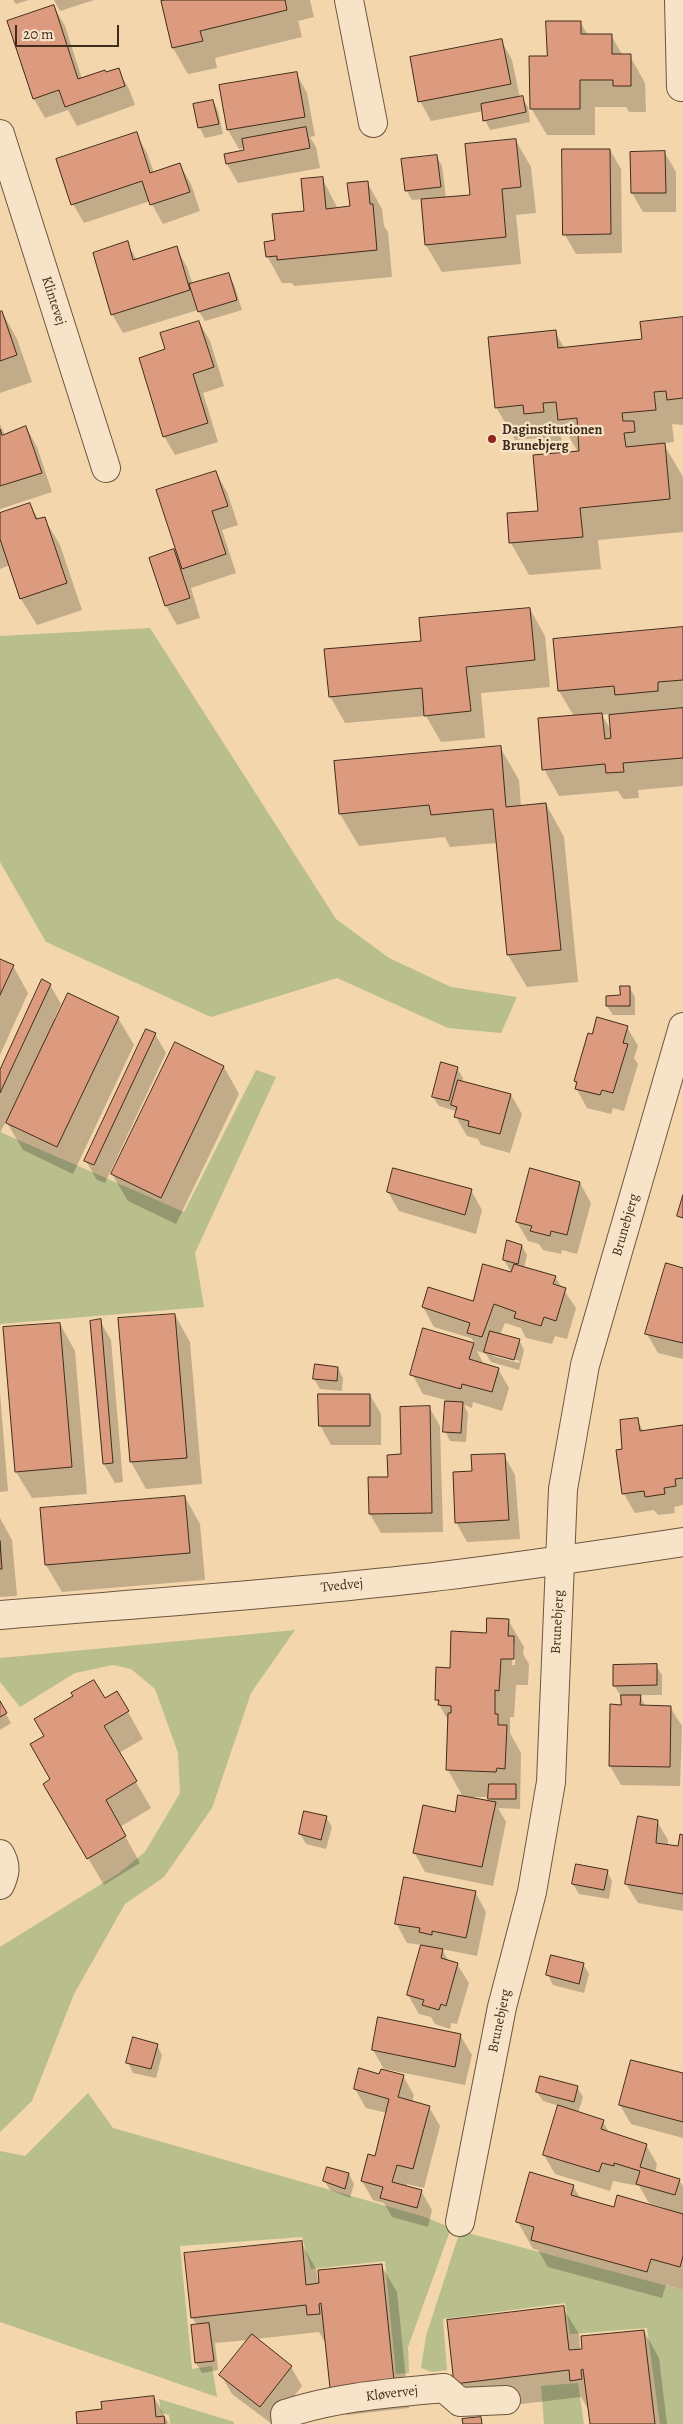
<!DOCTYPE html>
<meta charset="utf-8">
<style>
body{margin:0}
#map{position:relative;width:683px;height:2424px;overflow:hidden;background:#f3d6ab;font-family:Alegreya,serif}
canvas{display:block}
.scale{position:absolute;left:15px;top:25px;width:104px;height:22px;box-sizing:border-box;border:2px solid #402c1b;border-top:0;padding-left:6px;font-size:15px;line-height:18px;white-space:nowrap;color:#402c1b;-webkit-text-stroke:4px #f7e4c8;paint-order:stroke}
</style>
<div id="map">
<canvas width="683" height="2424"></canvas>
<div class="scale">20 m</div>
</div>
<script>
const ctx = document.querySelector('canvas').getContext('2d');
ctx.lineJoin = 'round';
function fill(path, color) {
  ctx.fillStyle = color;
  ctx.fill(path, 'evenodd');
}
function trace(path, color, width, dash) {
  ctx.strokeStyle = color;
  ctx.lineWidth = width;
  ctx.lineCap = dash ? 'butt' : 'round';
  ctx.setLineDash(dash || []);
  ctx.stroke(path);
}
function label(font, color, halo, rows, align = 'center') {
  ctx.font = font + ' Alegreya,serif';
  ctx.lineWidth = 4.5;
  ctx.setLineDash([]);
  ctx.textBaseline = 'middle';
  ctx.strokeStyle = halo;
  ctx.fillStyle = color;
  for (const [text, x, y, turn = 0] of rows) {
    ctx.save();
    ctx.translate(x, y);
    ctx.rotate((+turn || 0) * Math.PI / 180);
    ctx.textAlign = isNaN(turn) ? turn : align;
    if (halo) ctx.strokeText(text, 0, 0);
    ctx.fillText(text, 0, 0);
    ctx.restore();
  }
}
fill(new Path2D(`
 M150,628L336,919L389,958L451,987L517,997L501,1033L448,1028L337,978L211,1017L46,942L0,862V636Z
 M256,1070L276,1077L195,1253L204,1307L0,1324V1132L184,1212Z
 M295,1630L251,1693L212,1808L164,1877L125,1904L74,1994L32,2101L0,2132V1947L119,1873L145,1852L180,1793L178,1753L155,1689L131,1669L113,1665L75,1673L20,1707L0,1682V1658Z
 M88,2093L113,2128L425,2217L451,2228L408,2347L409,2373L396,2374L385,2261L311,2269L302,2237L180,2246L192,2369L212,2366L217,2397L0,2322V2151L25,2156Z
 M460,2231L683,2290V2424H660L647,2328L570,2334L565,2303L443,2319L447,2370L432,2372L421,2368L426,2336Z
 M578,2383L584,2424H544L541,2386Z
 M159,2399L234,2422V2424H170L169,2415L161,2413Z`), '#b8be8c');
fill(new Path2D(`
 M13,0H29L16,4Z
 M54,0H94L60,11Z
 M171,0H310L314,17L298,21L302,37L215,58L217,68L188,74L173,48Z
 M54,7L65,26L82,79L118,70L129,89L135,105L77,126L68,110L45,118L34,99L9,21Z
 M580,22L588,35H611L623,56H630L645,83L646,112H629L626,107H595V135H547L531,108L548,57Z
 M501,40L512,60L520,98H522L528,107L530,122L490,130L485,120L483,111L431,121L420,101Z
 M296,73L307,93L315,136L310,137L316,147L320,168L238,183L227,164L246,151L245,148L239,149L228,130L221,86Z
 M213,101L218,111L223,134L205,138L200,128L195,105Z
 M136,134L147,153L154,173L180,165L191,184L200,211L163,224L150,201L84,223L73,204Z
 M516,141L531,167L536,213L516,215L521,264L442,272L426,245L422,199L412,200L406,190L437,157L442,166L446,198L471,196Z
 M610,150L621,169L622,253L576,254L565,235L564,151Z
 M632,153H665L676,172V212H643L632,193Z
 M322,178L338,209L351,207L367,182L382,209L384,226L388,232L392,277L294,286L292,283H282L267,256L276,242L305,212Z
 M127,243L137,260L176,248L187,267L193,285L228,274L234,284L242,310L205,321L198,310L123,333L112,314Z
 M2,312L17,339L32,382L0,393V313Z
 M683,319V425L672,424L674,442L663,443L683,477V532L598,540L601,569L529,575L511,543L508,514L539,512L578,452L568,435L561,436L562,444L544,446L539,438L515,440L496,407L555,332L565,349L643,340Z
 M199,322L210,341L224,386L203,393L218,442L175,455L164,436L166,350Z
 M0,424L5,435L26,427L37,447L52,492L0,509Z
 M216,473L227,492L238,525L222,530L236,573L191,588L200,618L177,625L166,606L150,558L177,550Z
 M30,505L39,520L44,518L60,545L82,610L37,625L21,599L10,565L0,569V515Z
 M530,609L545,636L550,687L481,693L485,738L441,742L426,716L345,723L330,696L423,642Z
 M683,628V786L638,790L639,798L623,799L618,791L559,796L544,769L574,716L559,691ZM610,714L612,732L602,715Z
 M500,747L519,780L521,807L546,804L564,837L578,982L527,987L508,955L497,843L450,847L445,837L359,846L340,814Z
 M0,960L13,966L28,993L0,1055Z
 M50,985L61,1004L54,1019L118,1018L134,1045L73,1174L23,1150L6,1121L0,1133V1073Z
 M629,987L635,997V1015H613L607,1006L622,996Z
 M627,1027L638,1046L634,1058L638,1064L624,1111L613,1108L611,1114L587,1108L576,1088L575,1081L593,1036Z
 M155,1034L166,1053L105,1183L97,1180L86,1161Z
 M224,1067L239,1094L176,1224L128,1201L112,1174Z
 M457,1068L463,1078L462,1082L511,1095L522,1114L510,1153L481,1145L478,1139L467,1136L456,1117V1111L439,1106L433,1097Z
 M580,1183L591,1203L577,1254L562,1250L561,1254L543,1250L539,1244L528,1241L517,1222Z
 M471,1190L482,1210L476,1234L399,1211L388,1192Z
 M522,1246L527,1255L524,1268L555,1277L576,1308L567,1339L555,1336L552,1344L526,1338L521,1328L505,1323L500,1335L519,1340L524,1350L519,1370L491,1362L486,1354L477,1351L484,1365L498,1369L509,1388L502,1411L473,1402L472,1408L464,1405L468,1413L466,1442L450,1441L445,1431L446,1400L423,1394L412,1374L424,1330L475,1344L471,1338L434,1327L423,1307L474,1303L512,1274L513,1270H510L504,1260ZM493,1353L520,1361L519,1363L493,1356Z
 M683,1269V1359L658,1353L647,1334Z
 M175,1315L190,1342L202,1484L146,1489L131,1462Z
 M100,1321L111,1340L123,1482L115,1483L104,1464Z
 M60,1324L75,1351L87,1494L32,1498L16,1472Z
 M338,1368L343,1378L342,1391L320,1389L314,1379Z
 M0,1393L8,1491L0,1492Z
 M370,1395L381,1414V1445H331L320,1425Z
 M429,1407L440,1426L443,1532L381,1533L370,1514Z
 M637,1419L644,1432L683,1426V1505L674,1507L675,1513L658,1515L654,1510L635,1513L624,1494L623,1450Z
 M504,1455L515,1475L520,1539L467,1542L456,1522L473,1472Z
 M185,1497L200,1524L205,1580L62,1592L46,1565L41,1509Z
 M0,1518L12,1540L17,1596L0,1597Z
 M508,1620L524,1647L523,1654L529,1664L528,1685H516L514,1717H510V1733L521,1753L520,1809L498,1808L506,1822L493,1886L425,1872L414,1852L456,1813L463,1797L448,1770L449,1722L436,1699L451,1669L488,1634ZM513,1643L515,1646V1665H512ZM470,1797H490L492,1803L470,1798Z
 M656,1666L662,1675V1695H639L646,1707H670L682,1726L680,1786L621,1785L610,1766L622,1706V1695H620L614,1685Z
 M117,1692L143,1739L119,1753L151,1808L120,1827L140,1863L104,1885L44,1784L52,1780Z
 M0,1704L11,1723L0,1730Z
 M326,1817L332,1827L326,1849L306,1844L300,1834Z
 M657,1821L668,1840V1846L679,1848L683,1836V1911L638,1903L626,1884Z
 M577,1866L607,1871L612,1881L609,1899L579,1894L573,1884Z
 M475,1892L486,1912L477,1956L442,1949L449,1962L457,1964L469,1983L457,2024L451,2023L450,2029L435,2024L431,2017L419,2014L408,1995L422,1945L407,1943L396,1923Z
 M583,1964L589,1974L584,1993L553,1985L548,1975Z
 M460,2035L472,2055L465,2085L384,2069L373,2050Z
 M157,2045L162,2055L156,2078L133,2073L128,2063Z
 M683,2074V2138L631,2124L620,2105Z
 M380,2075L403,2076L414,2095L412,2102L429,2107L440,2126L424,2188L407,2184V2187L421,2191L432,2210L428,2227L392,2217L384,2203L373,2200L362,2181L376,2158L387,2113L366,2108L355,2089Z
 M577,2087L583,2097L578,2113L603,2121L609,2133L646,2145L657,2164L655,2173L679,2180L683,2186V2290L666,2285L662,2298L548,2267L538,2250L533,2249L518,2222L573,2186L581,2199L615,2209L665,2210V2208L649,2203L639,2186L613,2181L610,2191L555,2174L544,2155L559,2106L543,2101L537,2092Z
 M349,2174L354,2184L350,2198L330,2190L324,2180Z
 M301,2242L316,2269L318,2281L381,2265L397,2292L409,2408L347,2415L332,2388L327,2341H324L319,2332L255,2339L291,2367L302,2386L272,2424L232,2394L221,2375L249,2340L215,2343L218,2370L202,2373L196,2363L192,2326L197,2325L192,2317Z
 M563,2308L579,2334L580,2350L644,2331L659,2358L667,2424H591L589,2407H587L581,2397L470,2410L455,2383Z
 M154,2397L169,2424H79L103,2411Z`), '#0003');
const building = new Path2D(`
 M166,0H285L287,10L200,31L203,41L172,48L161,1Z
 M54,5L78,79L105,70L106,72L119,68L125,86L65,107L59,90L33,99L7,21Z
 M546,21H581V34H612V54H631V86H613V80H580V109H530L529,56H547Z
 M502,39L511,84L418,102L410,57Z
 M297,72L305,117L227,130L219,85Z
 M523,96L526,112L483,121L481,104Z
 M213,100L219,124L198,128L193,104Z
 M306,127L310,148L226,164L224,154L244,150L242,139Z
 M137,132L150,173L180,163L190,192L150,205L142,181L71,205L56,159Z
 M516,139L521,187L502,189L506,237L425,245L421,199L470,195L465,144Z
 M562,149H610L611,234L563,235Z
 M665,151L666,193H631L630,152Z
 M437,155L441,187L405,191L401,159Z
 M323,177L326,209L350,206L347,183L368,181L370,204H373L377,250L277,260V256L266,257L264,242L275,240L272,214L304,211L301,179Z
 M128,241L133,260L177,246L190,290L111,315L93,253Z
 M229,273L237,300L198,312L189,284Z
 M2,311L17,355L0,361V312Z
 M683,317V398L667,400L666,391L654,392L656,410L622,413L623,421H634L635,432L624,433L626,447L665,443L670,499L580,508L583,537L509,543L507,513L538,511L533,455L579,451L577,418L558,420L556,402L543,403L544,412L524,414L523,405L495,408L488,337L556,330L558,348L642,339L640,322Z
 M199,321L214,367L193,374L208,423L163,437L139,358L165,349L160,333Z
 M26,426L42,473L0,486V429L2,435Z
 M216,471L228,506L212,511L226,554L182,569L156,490Z
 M30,503L36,519L45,517L67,583L20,599L0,539V513Z
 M174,549L190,598L165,606L149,558Z
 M530,608L535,660L466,667L471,711L424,716L422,688L329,697L324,649L421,641L419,618Z
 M683,627V680L658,682V691L615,695L614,686L558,691L553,639Z
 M683,708V758L623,763L624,772L606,773L605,764L542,770L538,718L602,713L605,739L611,738L609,715Z
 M501,746L506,807L546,803L561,950L507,955L493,809L431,815L429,805L339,814L334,761Z
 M0,959L14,965L0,995Z
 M42,979L51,984L0,1093V1070Z
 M620,986H630V1006H606V996L620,995Z
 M68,993L119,1017L57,1147L6,1123Z
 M597,1017L628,1026L623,1043L628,1044L613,1093L602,1090L600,1095L575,1089L577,1082L574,1081L588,1033L592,1034Z
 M146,1029L156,1033L94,1165L84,1161Z
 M175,1042L224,1066L161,1198L111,1174Z
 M441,1062L458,1067L449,1101L432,1097Z
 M458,1080L511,1094L500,1134L468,1126L469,1121L454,1117L457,1107L451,1105Z
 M393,1168L472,1189L465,1215L387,1192Z
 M530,1168L580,1182L567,1235L551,1231L550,1236L530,1231L532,1226L516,1222Z
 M683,1195V1218L677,1216Z
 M507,1240L522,1245L518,1264L503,1260Z
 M666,1263L683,1268V1343L645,1334Z
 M483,1264L511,1272L514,1264L556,1276L553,1284L566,1288L556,1321L544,1317L541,1326L514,1318L516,1312L494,1304L482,1337L467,1333L470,1323L422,1307L428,1287L473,1301Z
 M175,1314L187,1458L130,1462L118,1318Z
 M101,1319L113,1463L103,1464L90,1321Z
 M60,1323L72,1467L15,1472L3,1327Z
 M423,1328L474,1343L469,1359L499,1368L492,1392L462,1384L461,1389L410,1375Z
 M490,1331L520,1339L514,1360L484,1352Z
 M315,1364L338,1367L337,1381L313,1379Z
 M318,1394H370V1426H319Z
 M445,1401L463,1402L461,1433L443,1432Z
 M430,1406L432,1513L369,1514L368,1477H388L387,1455L401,1454L400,1407Z
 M638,1418L640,1431L683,1425V1478L675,1479L676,1486L664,1488L665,1494L645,1497L644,1491L622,1494L616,1450L622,1449L620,1420Z
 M505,1454L509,1520L455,1523L453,1472L472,1471L471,1455Z
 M185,1496L190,1553L45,1565L40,1508Z
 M0,1541L2,1569H0Z
 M487,1618L509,1619L508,1636H514V1659H501L499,1691L495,1690V1714H498V1725H507L505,1769L497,1768L496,1772L446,1770L448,1713H451V1706L438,1705L439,1700H435L436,1667L450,1668L451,1631L486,1633Z
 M657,1664V1685L613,1686V1665Z
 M94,1680L105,1698L117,1691L129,1711L104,1726L137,1781L106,1800L126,1836L87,1859L43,1784L50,1779L30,1744L44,1736L34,1719L73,1696L71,1693Z
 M621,1695H641L640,1705L671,1706L670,1767L609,1766L610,1704L621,1705Z
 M0,1701L7,1713L0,1717Z
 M489,1784H516V1799H488Z
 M458,1795L496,1802L482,1867L413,1853L423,1805L455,1812Z
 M304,1811L327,1816L321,1840L299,1834Z
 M638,1816L658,1820L656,1843L678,1846L680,1834L683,1835V1894L625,1884Z
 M576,1864L608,1870L604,1890L572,1884Z
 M404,1877L476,1891L466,1938L432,1931V1935L419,1932L420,1928L395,1924Z
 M421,1945L443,1949L441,1958L458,1963L446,2006L441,2004L439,2010L422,2005L424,2000L407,1995Z
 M551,1955L584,1963L579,1984L546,1975Z
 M378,2017L461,2034L455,2067L372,2050Z
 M133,2037L158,2044L151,2069L126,2063Z
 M631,2060L683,2073V2122L619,2105Z
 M359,2068L379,2074L381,2069L404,2075L398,2097L430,2106L413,2169L397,2165L392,2182L422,2190L417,2208L380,2198L383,2187L361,2181L368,2154L375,2156L389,2099L354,2089Z
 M540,2076L578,2086L574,2102L536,2092Z
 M558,2105L604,2120L601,2129L647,2144L640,2167L680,2179L675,2195L636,2184L640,2171L614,2163V2166L602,2163L599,2172L543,2155Z
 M327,2167L349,2173L345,2189L323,2181Z
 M530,2172L574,2185L571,2195L614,2207L617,2195L683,2214V2256L680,2267L651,2259L647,2272L531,2240L534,2227L516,2222Z
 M302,2241L306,2285L319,2283L318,2270L382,2264L394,2381L330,2388L321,2303L319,2304L320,2314L307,2315L306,2305L191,2318L184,2253Z
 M564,2306L569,2350L582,2349L581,2336L644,2330L655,2424H590L583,2369L581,2370L582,2379L570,2381L569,2370L454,2384L447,2320Z
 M209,2323L214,2361L195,2363L191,2325Z
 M252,2334L292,2366L260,2407L219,2375Z
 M154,2396L156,2417L164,2416L165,2424H77L76,2412L102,2409L101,2402Z
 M481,2417L482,2424H463L462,2419Z`);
fill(building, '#dc9b7f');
trace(building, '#402c1b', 1);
const minor = new Path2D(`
 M349,0L373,123
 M679,0L681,87
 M0,134L106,468
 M0,1854C7,1866 5,1874 0,1885
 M460,2222L502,2007L532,1892L551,1782L563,1489L585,1365L683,1027
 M286,2424L285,2414C335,2397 391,2393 444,2388L460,2402L506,2400`);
const tertiary = new Path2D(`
 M0,1615C135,1604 271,1595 406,1580C499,1570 591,1556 683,1542`);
trace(minor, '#6d563f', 30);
trace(tertiary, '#6d563f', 30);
trace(minor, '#f7e4c8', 28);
trace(tertiary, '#f7e4c8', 28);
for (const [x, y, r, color] of [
 [492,439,5,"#8f2418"]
]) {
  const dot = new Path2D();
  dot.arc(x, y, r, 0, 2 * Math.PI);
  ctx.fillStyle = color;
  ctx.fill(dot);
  trace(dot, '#f7e4c8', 2);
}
label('14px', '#402c1b', '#f7e4c8', [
 ["Klintevej",53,301,72],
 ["Brunebjerg",626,1225,-74],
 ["Tvedvej",342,1586,-6],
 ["Brunebjerg",558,1622,-87],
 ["Brunebjerg",500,2021,-78],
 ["Kløvervej",392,2394,-7]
]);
label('bold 14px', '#402c1b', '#f7e4c8', [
 ["Daginstitutionen",502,431],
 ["Brunebjerg",502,447]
], 'left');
</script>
